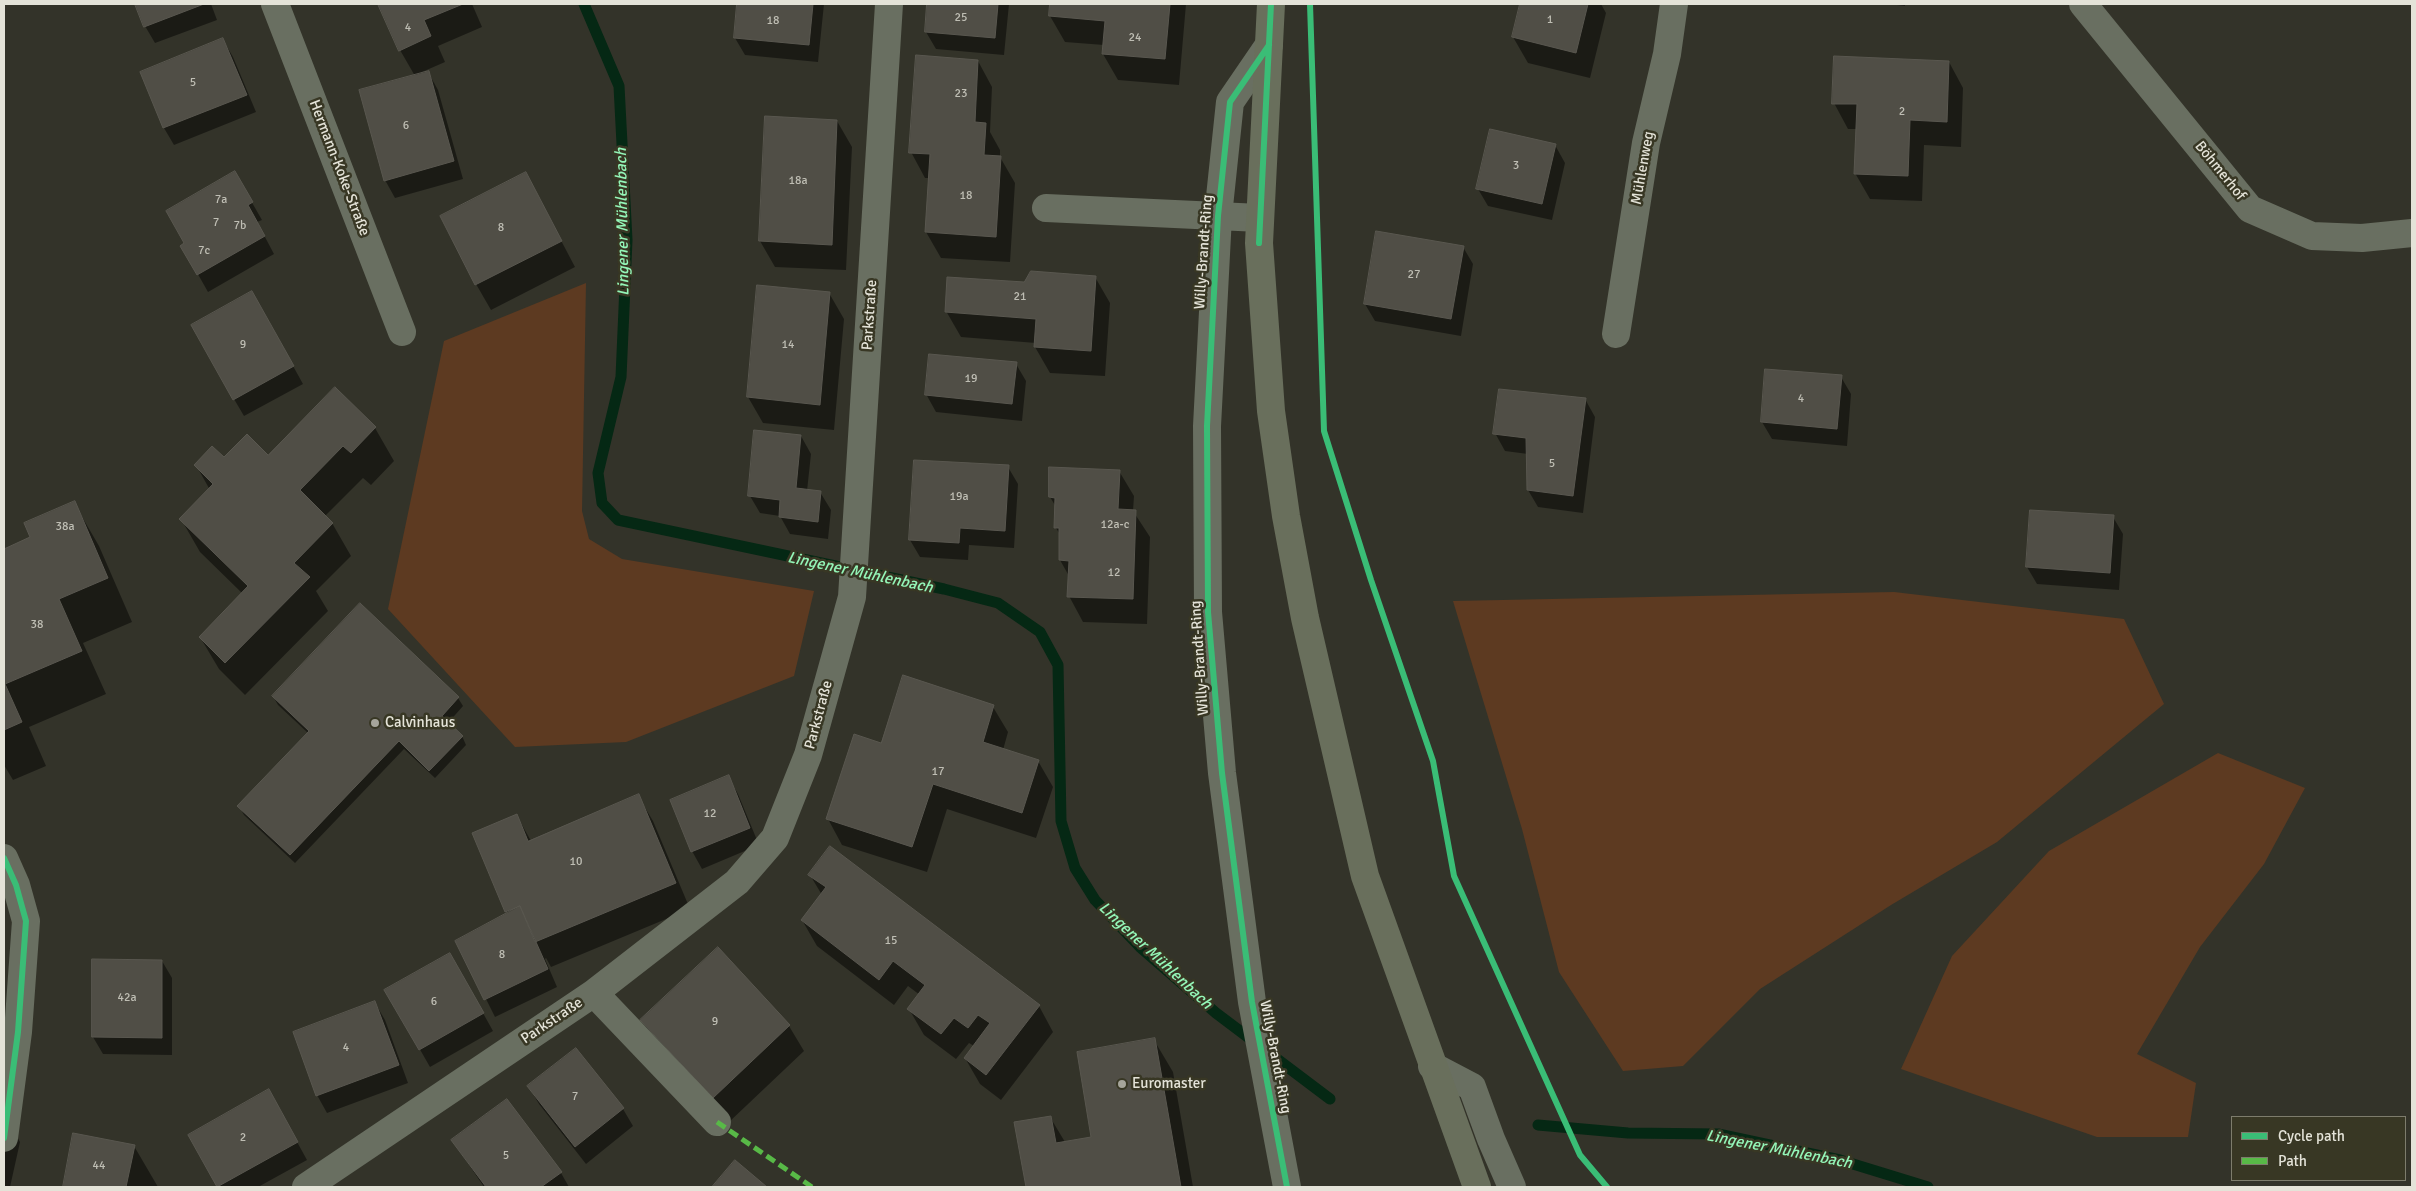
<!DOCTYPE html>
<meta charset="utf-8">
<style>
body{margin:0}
#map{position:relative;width:2416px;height:1191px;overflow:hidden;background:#333329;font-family:Signika,sans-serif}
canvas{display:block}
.frame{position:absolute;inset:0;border:5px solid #e4e3d8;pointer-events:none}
.legend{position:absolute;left:2231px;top:1116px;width:175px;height:65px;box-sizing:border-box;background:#383724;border:1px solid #7d7c6c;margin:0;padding:6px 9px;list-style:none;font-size:15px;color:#e4e3d8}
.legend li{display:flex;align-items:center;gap:10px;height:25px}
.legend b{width:25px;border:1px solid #7d7c6c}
</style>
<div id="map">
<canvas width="2416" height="1191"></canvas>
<div class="frame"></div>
<ul class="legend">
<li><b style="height:6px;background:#3abd76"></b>Cycle path</li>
<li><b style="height:6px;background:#58b947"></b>Path</li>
</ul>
</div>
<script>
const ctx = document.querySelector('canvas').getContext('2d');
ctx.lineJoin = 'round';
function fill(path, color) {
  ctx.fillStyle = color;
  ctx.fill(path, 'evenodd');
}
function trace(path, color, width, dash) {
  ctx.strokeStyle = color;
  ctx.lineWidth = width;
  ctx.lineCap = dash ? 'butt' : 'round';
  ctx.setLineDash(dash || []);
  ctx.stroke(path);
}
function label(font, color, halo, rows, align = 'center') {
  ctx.font = font + ' Signika,sans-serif';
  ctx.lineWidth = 5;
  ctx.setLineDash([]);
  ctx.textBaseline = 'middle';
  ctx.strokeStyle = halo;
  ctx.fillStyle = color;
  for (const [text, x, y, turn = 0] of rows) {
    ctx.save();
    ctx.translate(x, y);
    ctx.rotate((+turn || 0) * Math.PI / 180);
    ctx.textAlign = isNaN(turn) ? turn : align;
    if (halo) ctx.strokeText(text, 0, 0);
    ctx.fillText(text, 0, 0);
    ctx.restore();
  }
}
fill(new Path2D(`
 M586,283L582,511L589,539L622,559L814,591L794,676L626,742L515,747L388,609L444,341Z
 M1894,592L2124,619L2164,704L1997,842L1891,905L1760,989L1683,1066L1623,1071L1559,972L1522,829L1453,601Z
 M2218,753L2305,788L2264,864L2200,947L2137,1054L2196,1083L2188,1137H2097L1901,1069L1952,956L2049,851Z`), '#5d3a21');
fill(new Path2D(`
 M136,4H211L217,20L155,43L145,26Z
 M379,4H472L482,27L438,46L445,62L422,72H428L438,90L463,179L395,198L385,180L415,76L400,50Z
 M738,4H824L818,62L745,55L735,38Z
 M928,4H1009L1004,55L936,49L926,32Z
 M1051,4H1186L1179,85L1118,80L1103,54L1104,45L1065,42L1050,16Z
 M1521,4H1601L1606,13L1590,78L1528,63L1513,37Z
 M1889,4H1905V6Z
 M223,40L233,57L256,112L174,145L164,128L142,72Z
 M978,61L992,87L990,132L1000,150V157L1015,183L1010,262L941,258L926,232L930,178H925L911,152Z
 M1949,62L1963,88L1961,147L1924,145L1922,201L1870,199L1855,173L1857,129H1848L1834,103Z
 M766,117L837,121L852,147L846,270L775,267L760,241Z
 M1555,145L1565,163L1552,220L1488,206L1478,189Z
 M235,173L262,220L257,222L274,254L208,292L182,246Z
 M526,174L575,267L491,310L476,284Z
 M1463,247L1473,264L1461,336L1375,321L1365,304Z
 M1095,277L1110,303L1105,376L1050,373L1035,347L1036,343L961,337L946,311L1025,284Z
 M829,293L844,319L834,430L763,423L748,397Z
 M262,310L303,384L244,416L234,399Z
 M1016,364L1026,381L1022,421L936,412L926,394Z
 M1841,377L1851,394L1847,446L1772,439L1762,422Z
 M335,389L375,428L394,461L371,485L363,478L325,516L332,523L351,556L316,591L328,611L245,695L219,669L200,637L243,594L200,552L181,519L210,490L196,465L224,459L268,457Z
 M1585,399L1595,417L1583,513L1538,507L1528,490V454L1505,451L1495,433Z
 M801,436L811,454L807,491L820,492L831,510L828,539L790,534L780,516L760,513L750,496Z
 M1008,467L1018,484L1014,548L969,545L968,560L920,557L910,540Z
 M1119,471L1134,496L1133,511L1150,537L1147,624L1083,622L1069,596V576L1060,560L1061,536L1056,528V507L1050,497Z
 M74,503L99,546L132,622L83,643L106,694L29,727L46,766L13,780L4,765V550L32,538Z
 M2113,517L2123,534L2119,590L2037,584L2027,567Z
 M360,605L458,698L463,706L448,723L462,736L466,745L435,778L404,749L295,863L244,815L239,806L308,733L278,705L273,696Z
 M993,707L1008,732L1003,750L1038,761L1053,787L1036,838L947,809L927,872L842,845L828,819L882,744Z
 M728,777L738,794L759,845L702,869L692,851Z
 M638,796L653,821L690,909L551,967L546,958L545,959L557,987L495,1017L457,941L508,914L474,834L517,816L531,841Z
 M810,875L1039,1006L1053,1032L1001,1100L980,1084L965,1058L974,1046L969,1043L956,1059L924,1035L909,1009L920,995L908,986L894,1005L817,946L802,920L822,895Z
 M718,949L789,1026L804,1051L728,1123L656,1046L642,1020Z
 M450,954L493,1031L430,1067L386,990Z
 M162,961L172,978V1055L103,1054L93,1037Z
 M375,1003L385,1020L408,1083L327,1113L317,1095Z
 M1154,1040L1173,1072L1193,1187H1027L1016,1123L1050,1117L1065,1142L1092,1138Z
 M529,1087L623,1109L633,1126L586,1164L539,1104Z
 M269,1091L307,1160L258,1187H218L189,1136Z
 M4,1114L20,1142L10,1187H4Z
 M74,1134L134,1146L158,1187H64Z
 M453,1141L561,1173L569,1187H484Z
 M735,1162L765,1187H713Z`), '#0007');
trace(new Path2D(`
 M584,4L619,86L627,240L621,377L598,473L602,503L618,520L944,589L998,603L1040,632L1058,665L1061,821L1075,868L1095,900L1140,947L1216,1013L1330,1099
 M1538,1125L1628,1133L1718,1134L1840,1160L1928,1187`), '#052814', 11);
const building = new Path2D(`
 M135,4H204L144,27Z
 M378,4H463L424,20L431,36L399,51Z
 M737,4H813L809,45L734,38Z
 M927,4H998L995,38L925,32Z
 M1050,4H1170L1165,59L1102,54L1105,21L1049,16Z
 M1520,4H1588L1576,53L1512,37Z
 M223,38L247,95L163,128L140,72Z
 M916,55L978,60L975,122L986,123L984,155L1001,156L996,237L925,232L930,154L909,153Z
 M1834,56L1949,61L1947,122L1910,120L1908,176L1854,174L1857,104H1832Z
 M429,71L454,161L384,181L359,90Z
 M765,116L837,120L832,245L759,241Z
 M1490,129L1556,144L1542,204L1476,189Z
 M235,171L253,202L248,205L265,236L197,275L180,246L184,243L166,211Z
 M526,172L562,241L475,285L440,216Z
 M1376,231L1464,246L1451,319L1364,304Z
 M1031,271L1096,276L1091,351L1034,347L1036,319L945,312L947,277L1024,282Z
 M757,285L830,292L820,405L747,397Z
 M252,291L294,366L233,400L191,325Z
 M929,354L1017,362L1012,404L925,395Z
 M1765,369L1842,375L1837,429L1761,422Z
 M335,387L376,427L351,453L343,446L300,490L333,523L294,563L310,577L225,663L199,637L248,586L179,519L213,484L194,465L212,446L224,457L247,434L268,455Z
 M1499,389L1586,398L1573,496L1527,490L1526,438L1493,434Z
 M754,430L801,435L796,488L821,491L818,522L779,517L780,500L748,496Z
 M914,460L1009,465L1005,531L960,528L959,543L909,540Z
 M1049,467L1120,470L1118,509L1136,510L1133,599L1067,597L1069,561L1059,560V528H1054L1055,498L1049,497Z
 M75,501L108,578L59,599L82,651L5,684L22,722L4,730V549L30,537L24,523Z
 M2030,510L2114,515L2110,573L2026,567Z
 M360,603L459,697L442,716L463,736L429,771L399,741L290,855L237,806L309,731L272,696Z
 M903,675L994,705L983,742L1039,760L1022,813L933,784L912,847L826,819L854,734L881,743Z
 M729,775L750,828L691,852L670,800Z
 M639,794L676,883L535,942L520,906L505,912L472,833L517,814L528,841Z
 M830,846L1040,1005L986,1075L964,1058L990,1023L978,1015L968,1028L954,1018L941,1034L907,1009L925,985L893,961L879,980L801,920L826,887L808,875Z
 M520,906L548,969L484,1000L455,941Z
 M718,947L790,1025L713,1098L640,1020Z
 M450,953L484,1013L419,1050L384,990Z
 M92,959L162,960V1038L92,1037Z
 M375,1001L399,1065L316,1096L293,1032Z
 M1155,1038L1181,1187H1026L1014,1122L1051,1116L1056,1143L1091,1137L1077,1052Z
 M576,1048L624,1108L575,1147L527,1086Z
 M269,1089L298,1142L217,1187L188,1135Z
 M507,1099L562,1172L541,1187H486L451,1140Z
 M73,1133L135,1145L126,1187H63Z
 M735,1160L767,1187H712Z`);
fill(building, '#504e46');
trace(building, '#59574f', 1);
trace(new Path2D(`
 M275,4L402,332
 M2083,4L2250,209L2312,236L2362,238L2412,233
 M1269,45L1230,102L1218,216L1207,426L1208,612L1222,773L1252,1002L1287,1187
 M1046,208L1260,218
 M1616,334L1646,143L1667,54L1674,4
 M4,858L16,885L26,921L18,1032L4,1138
 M594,993L717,1122
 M1432,1066L1472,1087L1491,1139L1512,1187
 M306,1187L594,993L737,882L775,838L808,755L852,597L889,4`), '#696f61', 28);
trace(new Path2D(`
 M1271,4L1259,243L1271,411L1286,516L1305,618L1365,876L1477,1187`), '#696f5c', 28);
trace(new Path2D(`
 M717,1122L812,1187`), '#58b947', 5, [10, 5]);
trace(new Path2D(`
 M1310,4L1324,431L1371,580L1433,761L1454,876L1580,1155L1607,1187
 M1269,45L1230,102L1218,216L1207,426L1208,612L1222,773L1252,1002L1287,1187
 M1259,243L1271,4
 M4,858L16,885L26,921L18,1032L4,1138`), '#3abd76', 6);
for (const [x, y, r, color] of [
 [375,723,5,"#a6a59b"],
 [1122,1084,5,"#a6a59b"]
]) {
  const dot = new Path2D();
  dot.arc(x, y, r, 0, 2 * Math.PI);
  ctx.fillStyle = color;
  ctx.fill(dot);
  trace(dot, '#383724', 2);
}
label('12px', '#bfbeb4', null, [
 ["25",961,18],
 ["1",1550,20],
 ["18",773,21],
 ["4",408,28],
 ["24",1135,38],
 ["5",193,83],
 ["23",961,94],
 ["2",1902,112],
 ["6",406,126],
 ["3",1516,166],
 ["18a",798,181],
 ["18",966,196],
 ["7a",221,200],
 ["7",216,223],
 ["7b",240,226],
 ["8",501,228],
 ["7c",204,251],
 ["27",1414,275],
 ["21",1020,297],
 ["9",243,345],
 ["14",788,345],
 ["19",971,379],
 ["4",1801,399],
 ["5",1552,464],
 ["19a",959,497],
 ["12a-c",1115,525],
 ["38a",65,527],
 ["12",1114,573],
 ["38",37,625],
 ["17",938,772],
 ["12",710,814],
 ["10",576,862],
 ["15",891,941],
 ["8",502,955],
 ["42a",127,998],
 ["6",434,1002],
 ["9",715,1022],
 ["4",346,1048],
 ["7",575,1097],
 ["2",243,1138],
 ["5",506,1156],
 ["44",99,1166]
]);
label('15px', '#e4e3d8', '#383724', [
 ["Hermann-Koke-Straße",339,168,69],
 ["Mühlenweg",1643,168,-80],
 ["Böhmerhof",2220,171,51],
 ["Willy-Brandt-Ring",1204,252,-86],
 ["Parkstraße",870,315,-86],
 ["Willy-Brandt-Ring",1200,658,-94],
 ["Parkstraße",819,715,-75],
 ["Parkstraße",552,1021,-34],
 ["Willy-Brandt-Ring",1275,1057,79]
]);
label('15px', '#e4e3d8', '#383724', [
 ["Calvinhaus",385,723],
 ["Euromaster",1132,1084]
], 'left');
label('italic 16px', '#94f6b8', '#383724', [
 ["Lingener Mühlenbach",623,222,-91],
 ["Lingener Mühlenbach",860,573,12],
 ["Lingener Mühlenbach",1155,956,43],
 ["Lingener Mühlenbach",1779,1150,11]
]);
</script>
